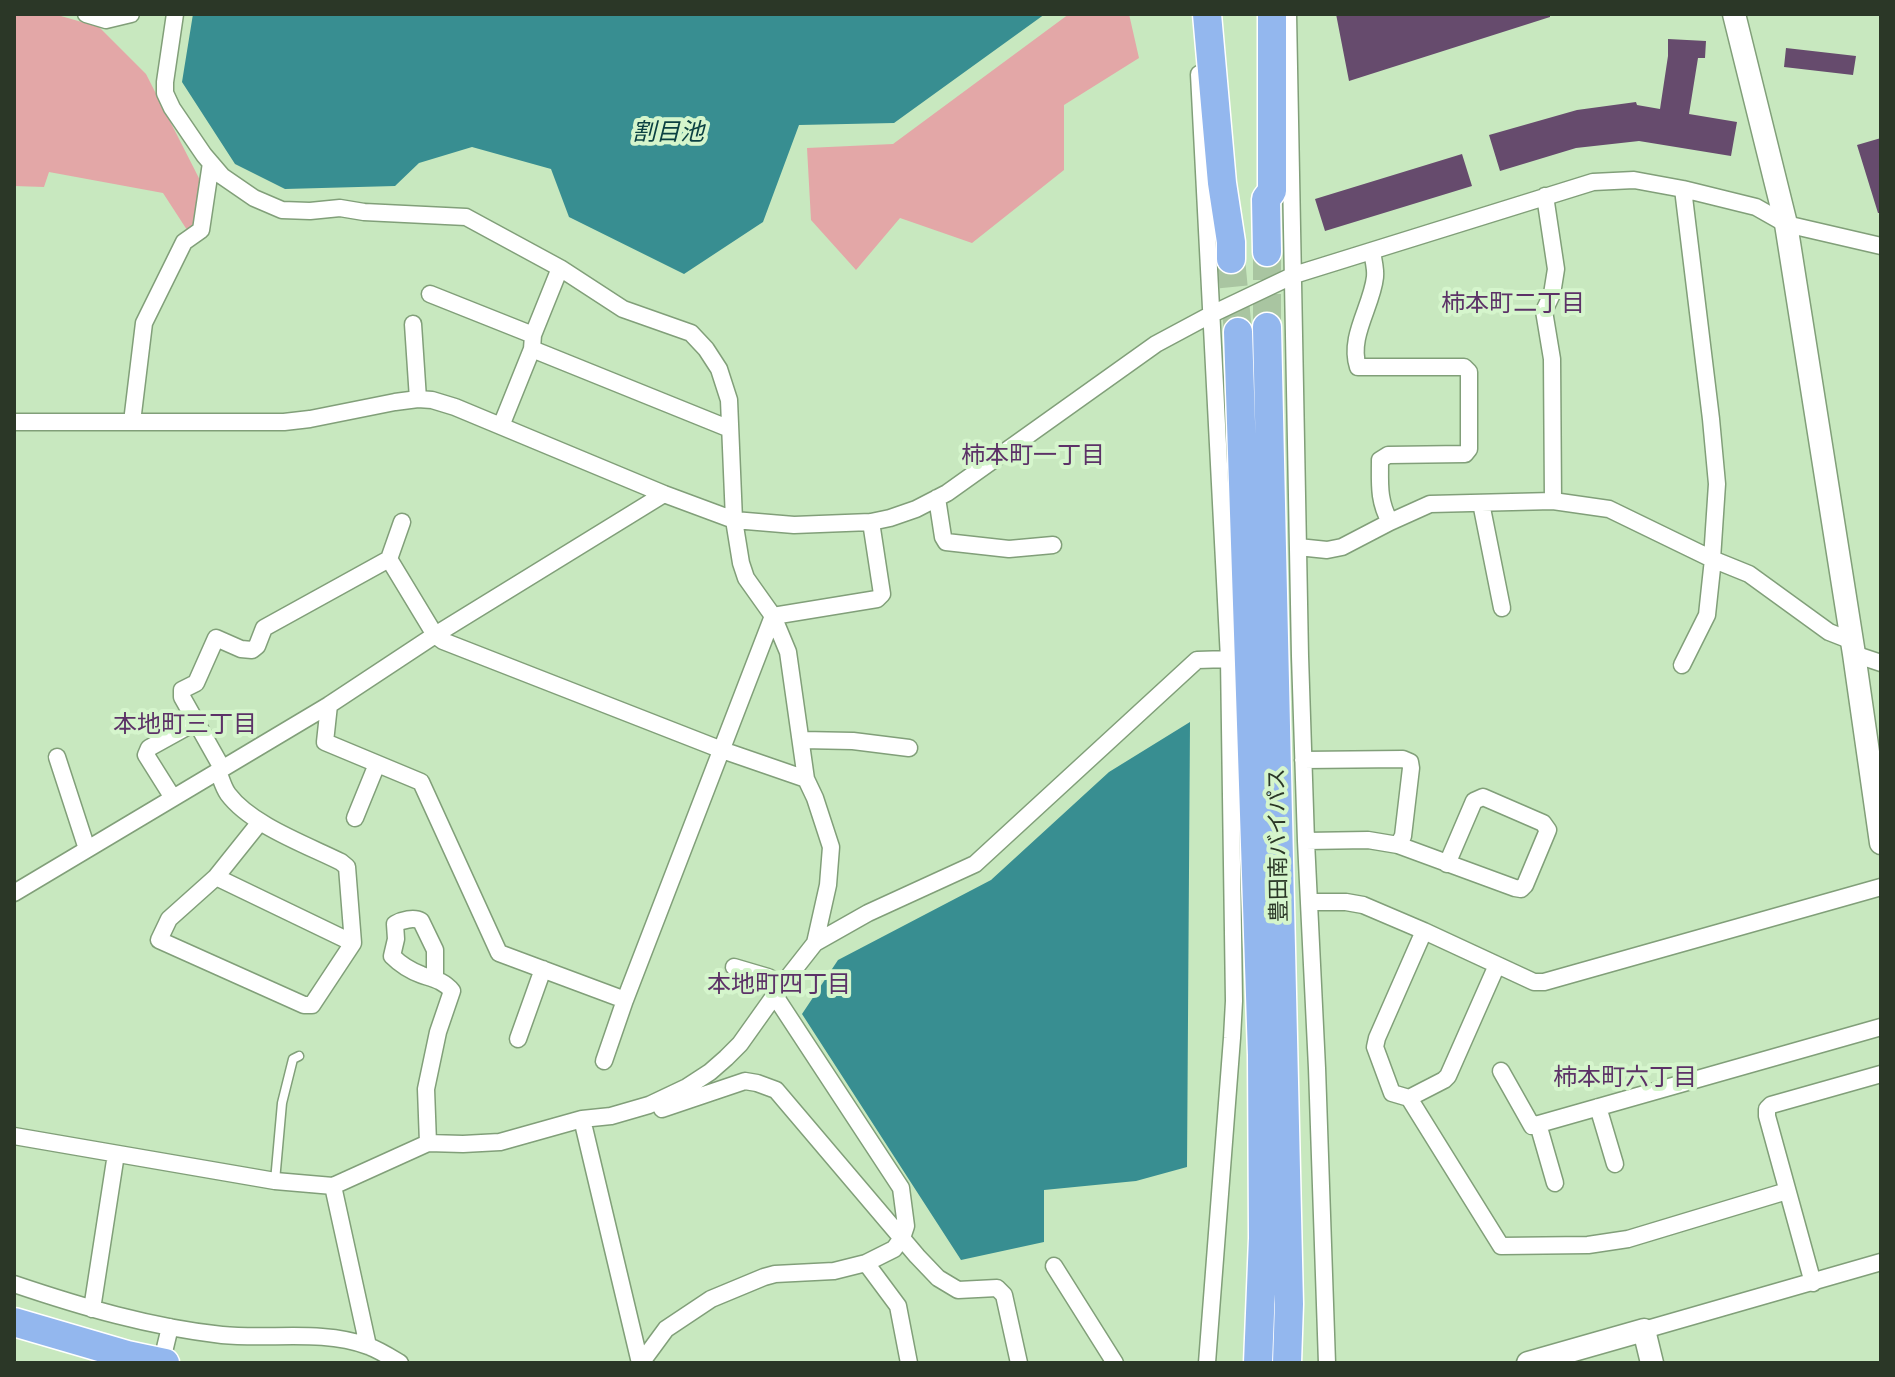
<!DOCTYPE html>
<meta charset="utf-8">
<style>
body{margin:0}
#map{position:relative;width:1895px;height:1377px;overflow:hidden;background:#c8e8bf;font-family:Arial,sans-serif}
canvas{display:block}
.frame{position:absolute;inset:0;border:16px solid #2b3727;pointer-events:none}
</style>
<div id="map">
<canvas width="1895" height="1377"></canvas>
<div class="frame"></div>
</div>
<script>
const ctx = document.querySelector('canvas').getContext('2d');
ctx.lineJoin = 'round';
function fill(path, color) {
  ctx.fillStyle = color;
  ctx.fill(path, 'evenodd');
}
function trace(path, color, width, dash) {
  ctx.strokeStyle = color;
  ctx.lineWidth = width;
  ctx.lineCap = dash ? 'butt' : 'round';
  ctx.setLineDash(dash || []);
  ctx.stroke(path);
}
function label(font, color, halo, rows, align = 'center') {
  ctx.font = font + ' Arial,"Noto Sans JP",sans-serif';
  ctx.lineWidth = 8;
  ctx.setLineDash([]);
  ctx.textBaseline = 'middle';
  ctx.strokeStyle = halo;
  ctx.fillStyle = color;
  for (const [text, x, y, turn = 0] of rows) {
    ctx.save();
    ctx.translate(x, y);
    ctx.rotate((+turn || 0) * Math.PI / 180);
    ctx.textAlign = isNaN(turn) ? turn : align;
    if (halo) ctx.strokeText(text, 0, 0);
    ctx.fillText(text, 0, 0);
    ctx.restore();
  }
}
fill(new Path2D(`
 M14,14H54L99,27L146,74L206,192L189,233L163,193L49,172L44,187L14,186Z
 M1069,14H1129L1139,58L1064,105V170L972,243L900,218L856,270L811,220L807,148L893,144Z`), '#e3a7a7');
fill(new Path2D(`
 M193,14H1045L894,123L799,125L763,222L684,274L569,217L551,169L472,147L419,163L395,186L285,189L235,164L182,82Z
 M1190,722L1187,1167L1136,1181L1044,1190V1242L961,1260L802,1014L838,960L991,880L1109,772Z`), '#388e91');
fill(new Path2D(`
 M1336,14H1550V17L1349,81Z
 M1668,39L1706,41L1705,58H1698L1689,114L1737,122L1731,156L1639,141L1576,148L1500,171L1489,135L1577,110L1636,102L1637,105L1660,109L1668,56Z
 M1786,48L1856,56L1853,75L1784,67Z
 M1881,138V213H1878L1857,145Z
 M1462,154L1472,186L1325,231L1315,199Z`), '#664b6d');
trace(new Path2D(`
 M1267,252V327
 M1231,259L1238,332`), '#a9c5a1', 28, [28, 14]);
const lane = new Path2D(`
 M275,1181L282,1103L293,1059L299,1056`);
const street = new Path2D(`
 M86,14L106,20L131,14
 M175,14L165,82V93L172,108L204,155L222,176L254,198L282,210L310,211L340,208L364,212L466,217L560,268L623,309L691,333L706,349L719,369L729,400L734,520L741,563L746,578L773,616L788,652L806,779L815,798L831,847L828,885L815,943
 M1288,14L1300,656L1306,841L1317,1068L1327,1363
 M1199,74L1229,659L1234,1001L1232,1038L1207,1363
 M1683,189L1711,419L1717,484L1712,559
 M1545,196L1556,269L1552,294L1544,311L1552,359L1553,501
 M1372,251C1373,259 1376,269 1375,277C1372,306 1348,337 1358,367H1464L1469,372V449L1465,454L1388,455L1380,460C1380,484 1378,500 1390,522
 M430,294L533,335
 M413,324L418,399
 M532,349L730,429
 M14,422H284L310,419L395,402L418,399L432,400L455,407L664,494L734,520L794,525L871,522L890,518L916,509L947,493L1156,344L1212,314L1294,275L1593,182L1634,180L1683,189L1756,207L1786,224L1881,246
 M132,422L144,323L184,242L201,230L211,163
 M501,426L532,349L533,335L560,268
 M937,498L943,537L946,542L1009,549L1053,545
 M1481,503L1502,608
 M1298,547L1327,550L1342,547L1390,522L1430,504L1553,501L1609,509L1712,559L1749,574L1829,632L1852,641
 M389,559L435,635L443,641L722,750L806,779
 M1854,654L1881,663
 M1682,665L1707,615L1713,559
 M329,705L325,742L421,782L499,953L625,1000L773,616L877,599L882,594L871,522
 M802,740L853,741L909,748
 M57,757L87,849
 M1303,760L1403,759L1410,762L1411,768L1403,836L1398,845L1368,840L1306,841
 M222,768L182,697V690L196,683L216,638L241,649L252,650L257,646L264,628L389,559L402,522
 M218,771C221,778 223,787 228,794C251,825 307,845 341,862L347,867L353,943L312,1005H304L159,940L169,919L216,877L260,822
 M173,798L146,755L149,748L196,722
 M355,818L377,764
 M1398,845L1515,888L1521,889L1525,885L1548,830L1543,823L1483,797L1474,801L1447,864
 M216,877L353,943
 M14,893L329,705L435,635L664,494
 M1309,902H1346L1363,905L1424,931
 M1497,965L1448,1076L1444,1080L1409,1098L1392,1093L1375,1047L1377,1038L1424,931L1534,982H1544L1881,887
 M734,967L768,977L782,985
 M518,1039L543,969
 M604,1061L625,1000
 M1501,1071L1532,1126L1881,1027
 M1409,1098L1501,1246L1588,1245L1628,1239L1787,1191
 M1598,1107L1615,1164
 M662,1109L745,1081L757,1083L776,1090L917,1256L938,1278L958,1290L997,1288L1004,1295L1019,1363
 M582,1119L640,1363
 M1538,1124L1555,1183
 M14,1136L275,1181L333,1186L428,1143L463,1144L500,1142L582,1119L611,1116L649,1105L687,1087L710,1072L726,1058L740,1044L782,985L815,943L868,913L975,864L1197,660L1229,659
 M428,1143L426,1089L438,1032L452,991C444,981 434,979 422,975C411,971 400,964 392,956L396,939L395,924C402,920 414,917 421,921L435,950V979
 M333,1186L368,1346
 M866,1263L898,1306L909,1363
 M1054,1266L1115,1363
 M1813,1283L1767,1116V1109L1771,1105L1881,1074
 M14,1284C82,1307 150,1327 222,1335C270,1340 321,1329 368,1346C379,1350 390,1357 400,1363
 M92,1309L116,1154
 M1644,1330L1881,1262
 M164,1352L170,1327
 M641,1363L666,1329L711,1299L764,1277L775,1274L834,1271L866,1263L894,1249L902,1238L906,1226L901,1188L775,996`);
const secondary = new Path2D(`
 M1734,14L1786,224L1854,654L1881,843
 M1528,1363L1644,1330L1652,1363`);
const highway = new Path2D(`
 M1207,14L1222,183L1231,242V259
 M1267,252L1266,199L1272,191V14
 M1267,327L1289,1304L1287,1363
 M1238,332L1262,1055L1263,1238L1258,1363
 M14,1322L127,1355L165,1363`);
trace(lane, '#819f79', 11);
trace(street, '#819f79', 19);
trace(secondary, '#819f79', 25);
trace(highway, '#fff', 31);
trace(lane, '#fff', 8);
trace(street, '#fff', 16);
trace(secondary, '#fff', 22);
trace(highway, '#93b7ee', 28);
label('22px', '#2b3727', '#d5f5cc', [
 ["豊田南バイパス",1279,845,-91]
]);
label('italic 24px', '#0b4042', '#d5f5cc', [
 ["割目池",668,133]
]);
label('24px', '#5c3267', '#d5f5cc', [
 ["柿本町二丁目",1513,304],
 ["柿本町一丁目",1033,456],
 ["本地町三丁目",185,725],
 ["本地町四丁目",779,985],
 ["柿本町六丁目",1625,1078]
]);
</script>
